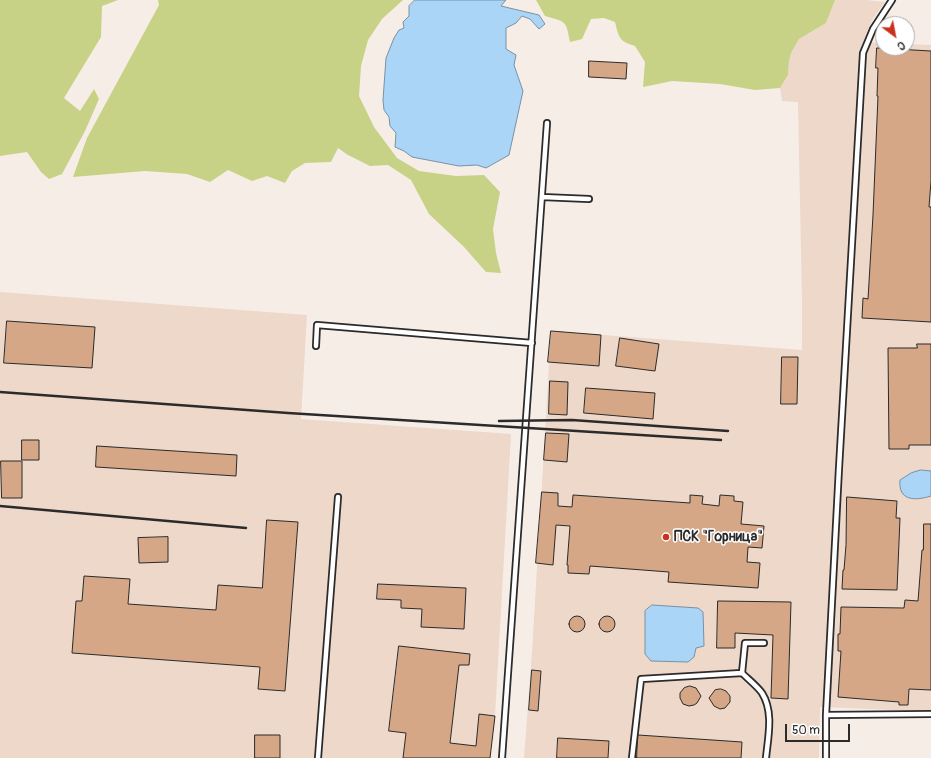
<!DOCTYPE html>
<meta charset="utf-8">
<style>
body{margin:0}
#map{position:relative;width:931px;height:758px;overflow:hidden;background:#f7ede7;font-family:Pangolin,sans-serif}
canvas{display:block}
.north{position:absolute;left:875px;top:16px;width:40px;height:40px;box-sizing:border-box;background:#fff;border:1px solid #aaa;border-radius:50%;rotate:148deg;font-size:11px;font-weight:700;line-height:16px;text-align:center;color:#2b2b2b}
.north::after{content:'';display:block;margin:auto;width:14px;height:18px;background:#c8321e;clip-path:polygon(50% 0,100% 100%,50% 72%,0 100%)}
.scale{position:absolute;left:785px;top:724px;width:65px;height:18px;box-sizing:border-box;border:2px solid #2b2b2b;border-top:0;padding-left:5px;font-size:12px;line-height:14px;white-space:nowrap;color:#2b2b2b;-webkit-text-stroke:3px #fff;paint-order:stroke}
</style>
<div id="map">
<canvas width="931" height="758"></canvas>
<div class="north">С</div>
<div class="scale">50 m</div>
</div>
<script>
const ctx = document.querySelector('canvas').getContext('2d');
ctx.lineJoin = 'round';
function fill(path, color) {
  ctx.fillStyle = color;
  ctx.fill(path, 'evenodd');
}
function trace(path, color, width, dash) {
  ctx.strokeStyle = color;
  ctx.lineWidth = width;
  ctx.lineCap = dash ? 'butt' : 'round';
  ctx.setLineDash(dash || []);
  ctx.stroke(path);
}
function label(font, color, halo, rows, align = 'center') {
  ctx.font = font + ' Pangolin,sans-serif';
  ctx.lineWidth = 3;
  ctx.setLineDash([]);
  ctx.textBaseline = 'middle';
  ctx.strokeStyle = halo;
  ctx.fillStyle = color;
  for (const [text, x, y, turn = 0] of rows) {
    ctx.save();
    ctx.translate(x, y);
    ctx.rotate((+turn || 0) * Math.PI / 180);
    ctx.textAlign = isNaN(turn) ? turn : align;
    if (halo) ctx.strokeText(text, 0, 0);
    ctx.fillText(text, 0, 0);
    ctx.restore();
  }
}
fill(new Path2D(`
 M835,0H867L885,2L872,20L863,42L883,43V48H907V44L931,45V710H894L820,707L819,758H524L532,652L551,331L802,350V303L798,102L782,101L780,88L788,75L789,61L791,53L799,39L826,23Z
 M0,292L307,315L301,419L511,434L495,716L490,758H0Z`), '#edd8ca');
fill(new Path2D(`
 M0,0H118L102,6L101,37L64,98L80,111L94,89L99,99L85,131L62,174L49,179L41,172L27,152L0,156Z
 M158,0H403L382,19L368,40L361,66L359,96L374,127L397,158L419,171L456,176L484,175L500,192L493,229L496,253L501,273L486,272L464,247L429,214L411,180L388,165L370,166L348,155L338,148L331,162L305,163L292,171L285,183L267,176L252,181L228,170L210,182L187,174L145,171L73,177L87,138L159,5Z
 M536,0H835L826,23L799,39L791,53L789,61L788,75L780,88L755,90L720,84L672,81L643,87L645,62L635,46C619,41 619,38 615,22L604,18L591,19L582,39L570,42C566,20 566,22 545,16Z`), '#c7d286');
const water = new Path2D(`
 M415,0H506L501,6L539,15L545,24L539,29L530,19L522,16L516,23L506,28V49L516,55L514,65L523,91L509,155L486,168L477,165L459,166L412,157L404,151L395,147L396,133L390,126L389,117L384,110L383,100L386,58L394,38L399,30L404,28L403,22L409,16V6Z
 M921,470L931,471V496C915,501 898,501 900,480L911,473Z
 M652,605L698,608L703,612L704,646L696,648L694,657L688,662L651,661L645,654V611Z`);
fill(water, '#abd5f6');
trace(water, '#7891a5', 1);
const building = new Path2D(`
 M877,48L931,51V181L929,207H931V322L862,318L863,298L868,299L873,215L878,96H877L878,68H876Z
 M589,61L627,63L626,79L589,77Z
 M7,321L95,327L92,368L4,363Z
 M551,331L601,335L599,366L548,362Z
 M620,338L659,344L655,371L616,366Z
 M917,344H931V445H909V449H889L888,348H917Z
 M782,357H798L797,404H781Z
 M550,381L568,382L567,415L549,414Z
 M586,388L655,393L653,419L584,413Z
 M546,433L569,434L567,462L544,460Z
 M22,440H39V460H22Z
 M97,446L237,455L236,476L96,467Z
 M1,461H22V498H2Z
 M542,492L558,493V506L572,507L573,495L690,503V495L703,496L702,504L719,506L720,495L734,496V501L743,502L741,524L764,526L762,548L748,547L747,562L760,563L758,588L668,582L669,572L590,566L589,574L568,573V565H567L570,526L556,525L553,565L536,563Z
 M847,497L897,501L896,518H900L897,590L842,589L843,570H844L846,545Z
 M267,520L298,522L285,691L258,689L260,667L72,653L76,601H82L84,576L130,579L128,604L216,610L218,585L262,588Z
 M924,524H931V690L909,689L908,705H899V702L838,697L841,651H838V634H840L841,607L904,608L905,600L918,601L922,550H923Z
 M168,537V562L139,563L138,538Z
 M378,584L466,588L464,629L421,627L422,609L401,608V600L377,599Z
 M718,601L791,602L788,699L771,698L773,635L735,633V648H717Z
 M599 624a8 8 0 1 1 16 0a8 8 0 1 1-16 0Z
 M569 624a8 8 0 1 1 16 0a8 8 0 1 1-16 0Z
 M399,646L470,654L469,665H459L450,743L476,746L479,714L495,716L490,758H403L406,733L389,731Z
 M532,670L541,671L538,711L529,710Z
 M690,686L696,688L701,696L697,703L694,705L689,706L683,704L680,698V693L684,688Z
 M721,689L726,691L730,696V702L725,708L720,709L714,706L709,698L715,690Z
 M255,735H280V758H255Z
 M638,735L742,742L741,758H637Z
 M558,738L609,741L608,758H557Z`);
fill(building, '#d5a787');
trace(building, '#2b2b2b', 1);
const service = new Path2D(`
 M542,197L589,199
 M316,346L317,325L532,343
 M764,643H745L742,673C748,679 757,686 762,693C774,712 768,737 766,758
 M826,715L931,714
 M318,758L338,497
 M502,758L547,123
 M632,758L641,679L742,673
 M826,758V715L839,468L863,53L873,29L892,0`);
trace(service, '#2b2b2b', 8);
trace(service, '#fff', 4.5);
trace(new Path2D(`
 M0,392L288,413L721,440
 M499,421L572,420L728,431
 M0,506L246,528`), '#2b2b2b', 2.5);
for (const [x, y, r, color] of [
 [666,537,4,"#c8321e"]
]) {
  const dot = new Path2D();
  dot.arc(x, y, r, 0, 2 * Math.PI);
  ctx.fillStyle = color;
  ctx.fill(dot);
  trace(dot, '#fff', 1.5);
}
label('bold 14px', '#2b2b2b', '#fff', [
 ["ПСК \"Горница\"",674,537]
], 'left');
</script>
